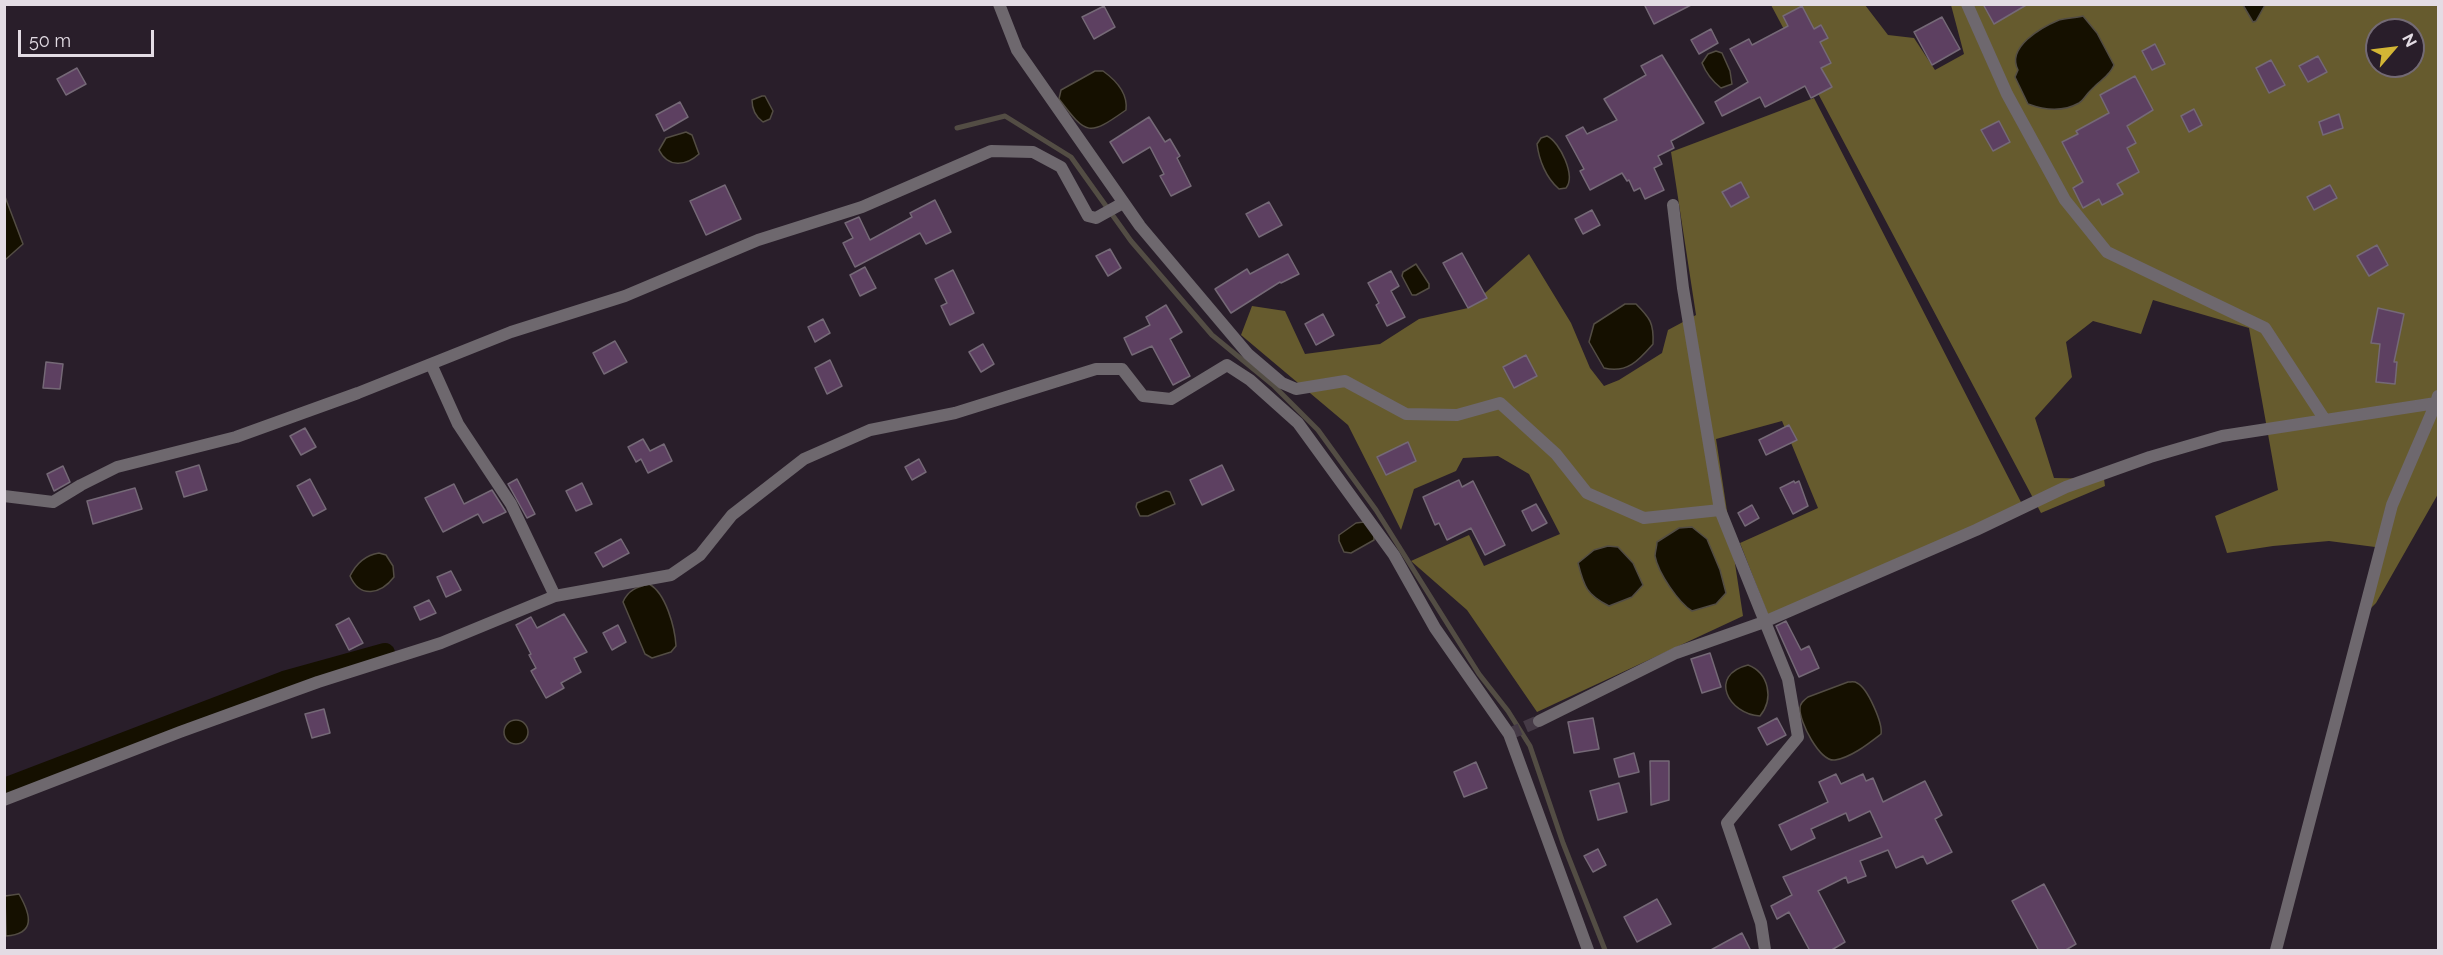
<!DOCTYPE html>
<style>
body{margin:0}
#map{position:relative;width:2443px;height:955px;overflow:hidden;background:#291e2a;font-family:Raleway,sans-serif}
canvas{display:block}
.frame{position:absolute;inset:0;border:6px solid #e3dce4;pointer-events:none}
.north{position:absolute;left:2365px;top:18px;width:60px;height:60px;box-sizing:border-box;background:#291e2a;border:2px solid #736a74;border-radius:50%;rotate:62deg;font-size:16px;font-weight:700;line-height:24px;text-align:center;color:#e3dce4}
.north::after{content:'';display:block;margin:auto;width:21px;height:27px;background:#d3b635;clip-path:polygon(50% 0,100% 100%,50% 72%,0 100%)}
.scale{position:absolute;left:18px;top:30px;width:136px;height:27px;box-sizing:border-box;border:3px solid #e3dce4;border-top:0;padding-left:8px;font-size:18px;line-height:21px;white-space:nowrap;color:#e3dce4;-webkit-text-stroke:4px #291e2a;paint-order:stroke}
</style>
<div id="map">
<canvas width="2443" height="955"></canvas>
<div class="frame"></div>
<div class="north">N</div>
<div class="scale">50 m</div>
</div>
<script>
const ctx = document.querySelector('canvas').getContext('2d');
ctx.lineJoin = 'round';
function fill(path, color) {
  ctx.fillStyle = color;
  ctx.fill(path, 'evenodd');
}
function trace(path, color, width, dash) {
  ctx.strokeStyle = color;
  ctx.lineWidth = width;
  ctx.lineCap = dash ? 'butt' : 'round';
  ctx.setLineDash(dash || []);
  ctx.stroke(path);
}
fill(new Path2D(`
 M1771,5H1865L1888,35L1914,38L1935,70L1964,54L1951,5H2438V494L2376,603L2371,608L2375,547L2329,541L2273,546L2227,553L2215,516L2278,490L2249,328L2153,300L2141,334L2093,321L2066,342L2072,377L2035,418L2054,478L2104,479L2105,486L2041,513ZM2377,30H2413V66H2377Z
 M1814,98L2023,506L1768,615L1740,543L1818,508L1782,421L1716,439L1743,616L1537,712L1467,610L1411,561L1469,535L1484,566L1560,534L1529,474L1498,456L1463,458L1456,471L1414,489L1401,530L1348,425L1241,335L1252,306L1285,311L1305,354L1380,344L1419,319L1468,308L1529,254L1571,323L1590,368L1604,386L1619,380L1662,353L1668,330L1696,315L1671,152Z`), '#665b2e');
const water = new Path2D(`
 M2243,5H2265L2256,21L2253,22Z
 M2083,16L2097,33L2114,65C2109,77 2100,80 2092,89C2087,93 2084,100 2079,103C2063,112 2044,110 2028,104L2015,77L2018,70C2006,47 2042,27 2059,20C2067,18 2076,18 2083,16Z
 M1716,51L1722,53L1730,71L1732,84L1721,88C1712,81 1706,73 1702,63L1708,54Z
 M1095,71H1103C1117,81 1128,93 1126,110C1089,136 1087,136 1059,99L1061,90Z
 M762,96H765L773,111L770,119L763,122C756,117 752,109 752,100Z
 M686,132L692,135L699,154C686,166 668,168 659,150L666,138Z
 M1547,136C1560,142 1576,176 1566,188L1559,189C1546,178 1539,160 1537,144L1541,138Z
 M4,194L23,244L5,260H4Z
 M1416,264L1429,284V288L1416,295H1412L1402,276L1403,272Z
 M1625,304H1636C1650,318 1654,323 1653,344C1639,360 1627,374 1604,368L1589,342L1594,324Z
 M1166,491L1170,492L1175,504L1148,516H1140L1136,507L1137,503Z
 M1364,522L1374,533V540L1351,553L1344,552L1339,541V535L1356,523Z
 M1692,527L1707,539L1720,570L1726,593L1716,604L1692,611C1679,603 1658,573 1655,556C1655,552 1657,546 1657,542L1679,528Z
 M1608,546L1618,547L1633,563L1643,585L1632,597L1609,606C1587,595 1584,587 1578,563L1594,550Z
 M379,553L386,555L393,566L394,577C381,594 360,599 350,576C356,564 366,555 379,553Z
 M649,584C666,593 675,628 676,646L671,652L652,658L645,654L623,602C628,590 637,587 649,584Z
 M1748,665C1769,673 1774,699 1760,716C1728,714 1708,675 1748,665Z
 M1848,682C1851,682 1855,681 1857,683C1868,688 1883,724 1881,734C1868,744 1852,757 1835,760C1820,762 1799,722 1800,708C1800,703 1804,700 1808,697Z
 M504 732a12 12 0 1 1 24 0a12 12 0 1 1-24 0Z
 M19,894C31,915 36,934 6,936L5,896Z`);
fill(water, '#151000');
trace(water, '#534d44', 1.5);
trace(new Path2D(`
 M957,128L1005,116L1071,157L1131,241L1212,335L1273,385L1318,430L1376,510L1479,674L1508,711L1530,746L1563,843L1605,950`), '#534d44', 5);
trace(new Path2D(`
 M4,788L284,681L385,653`), '#151000', 20);
const building = new Path2D(`
 M1644,4H1693L1654,24Z
 M1983,4H2028L1994,24Z
 M1104,6L1115,27L1094,39L1082,17Z
 M1802,6L1814,29L1821,25L1828,38L1820,42L1831,63L1821,68L1832,87L1811,98L1805,86L1765,107L1760,97L1722,116L1715,102L1748,82L1730,49L1749,39L1752,45L1788,26L1783,16Z
 M1942,17L1960,49L1932,65L1914,32Z
 M1711,29L1718,43L1699,54L1691,40Z
 M2155,44L2165,64L2152,70L2142,51Z
 M1662,55L1704,123L1671,141L1674,148L1658,156L1662,164L1654,168L1664,190L1645,199L1640,188L1634,191L1629,180L1627,181L1622,173L1590,190L1580,171L1584,169L1566,136L1583,127L1587,134L1617,120L1604,99L1646,75L1641,66Z
 M2318,56L2327,72L2308,82L2299,66Z
 M2271,60L2285,85L2269,93L2256,68Z
 M77,68L86,84L66,95L57,79Z
 M2135,76L2153,110L2127,126L2136,143L2127,148L2139,172L2117,184L2123,194L2102,205L2099,199L2083,208L2073,188L2083,182L2062,142L2078,134L2076,131L2109,113L2100,95Z
 M680,102L688,117L664,131L656,115Z
 M2194,109L2202,125L2189,132L2181,116Z
 M2339,114L2343,128L2323,135L2319,122Z
 M1149,117L1165,142L1170,139L1180,156L1177,158L1191,186L1171,196L1160,176L1164,174L1150,147L1123,163L1110,142Z
 M1999,121L2010,142L1993,151L1981,130Z
 M1741,182L1749,197L1731,207L1722,192Z
 M725,185L741,219L706,235L690,201Z
 M2330,185L2337,198L2314,210L2307,197Z
 M935,200L951,232L926,244L920,233L855,267L843,243L853,238L845,223L859,217L870,240L912,217L910,213Z
 M1269,202L1282,225L1259,237L1246,214Z
 M1592,210L1600,225L1583,234L1575,219Z
 M2377,245L2388,265L2369,276L2357,256Z
 M1110,249L1121,268L1108,276L1096,256Z
 M1462,253L1487,298L1468,308L1443,263Z
 M1288,254L1299,274L1281,283L1280,282L1231,313L1215,289L1247,269L1250,274Z
 M865,267L876,288L860,296L850,275Z
 M953,270L974,313L950,325L941,306L947,303L935,279Z
 M1391,271L1399,286L1391,291L1405,317L1387,326L1376,305L1379,303L1368,283Z
 M1166,305L1182,332L1170,339L1190,376L1173,385L1152,346L1132,355L1124,338L1150,325L1146,317Z
 M2378,308L2404,314L2394,362H2397L2395,384L2376,382L2380,344L2371,343Z
 M1323,314L1334,335L1316,345L1305,324Z
 M823,319L830,333L815,342L808,327Z
 M615,341L627,362L604,374L593,353Z
 M983,344L994,364L981,372L969,352Z
 M1526,355L1537,376L1514,388L1503,367Z
 M830,360L842,386L827,394L815,368Z
 M46,362L63,364L60,389L43,388Z
 M1789,425L1797,440L1766,455L1759,440Z
 M305,428L316,447L301,455L290,436Z
 M643,439L650,451L664,444L672,461L648,473L641,459L636,462L628,447Z
 M1408,442L1416,461L1386,475L1377,457Z
 M919,459L926,472L912,480L905,467Z
 M199,465L207,490L184,497L176,472Z
 M1222,465L1234,490L1202,505L1190,480Z
 M63,466L70,482L54,491L47,474Z
 M310,479L326,509L313,516L297,486Z
 M517,479L535,514L527,518L508,484Z
 M1459,480L1462,487L1473,481L1505,545L1485,555L1471,528L1447,540L1439,523L1435,525L1423,497Z
 M1794,481L1795,483L1799,481L1808,506L1793,514L1780,488Z
 M582,483L592,504L576,511L566,491Z
 M454,484L464,504L492,490L506,512L483,523L478,514L443,532L425,498Z
 M135,488L142,509L93,524L87,501Z
 M1536,504L1547,523L1532,531L1522,511Z
 M1752,505L1759,518L1745,526L1738,513Z
 M621,539L629,553L603,567L595,553Z
 M451,571L461,590L446,597L437,577Z
 M429,600L436,613L420,620L414,607Z
 M564,614L587,652L574,658L581,672L561,683L564,688L546,698L531,671L536,668L529,655L531,654L516,625L531,617L537,628Z
 M349,618L363,643L349,650L336,625Z
 M1786,621L1801,650L1809,646L1819,668L1799,677L1776,626Z
 M618,625L626,642L612,650L603,633Z
 M1710,653L1721,687L1702,693L1691,659Z
 M324,709L330,733L312,738L305,714Z
 M1593,718L1599,749L1574,753L1568,722Z
 M1777,718L1786,735L1767,745L1758,728Z
 M1634,753L1639,772L1619,777L1614,759Z
 M1650,761H1669V800L1651,805Z
 M1476,762L1487,788L1464,797L1454,772Z
 M1836,774L1841,784L1863,774L1866,781L1873,778L1883,802L1925,781L1942,815L1935,819L1952,852L1927,864L1923,856L1896,868L1888,850L1860,861L1866,876L1848,883L1846,877L1818,891L1845,942L1830,951H1810L1789,912L1777,919L1771,906L1792,895L1783,877L1882,837L1870,811L1849,821L1846,813L1811,829L1815,838L1791,850L1779,825L1828,802L1819,782Z
 M1619,783L1627,812L1598,820L1590,791Z
 M1598,849L1606,865L1593,872L1584,856Z
 M2044,884L2076,944L2064,951H2039L2012,901Z
 M1657,899L1671,924L1637,942L1624,917Z
 M1742,933L1751,951H1709Z`);
fill(building, '#5d4061');
trace(building, '#756977', 1.5);
trace(new Path2D(`
 M1509,734L1539,721`), '#453a46', 12, [12, 6]);
trace(new Path2D(`
 M999,4L1017,50L1140,226L1248,354L1282,383L1296,389L1345,381L1406,414L1457,415L1500,403L1556,454L1587,493L1644,518L1720,510
 M1967,4L2007,94L2065,200L2107,252L2265,328L2325,420
 M1673,205L1683,288L1720,510L1788,679L1798,737L1727,823L1761,923L1765,950
 M431,364L458,424L511,504L555,596
 M4,496L53,502L81,485L117,467L236,437L358,393L511,332L625,296L758,240L862,207L991,151L1033,152L1061,167L1088,216L1096,218L1123,203
 M1539,721L1676,653L1764,622L1976,530L2066,487L2150,457L2222,436L2436,403L2438,396
 M4,800L180,732L318,682L441,643L555,596L671,575L700,555L732,515L804,459L870,430L955,413L1096,369H1122L1143,396L1171,399L1227,365L1250,380L1298,423L1394,555L1435,628L1509,734L1588,950
 M2276,950L2392,505L2436,403`), '#6e686e', 12);
</script>
